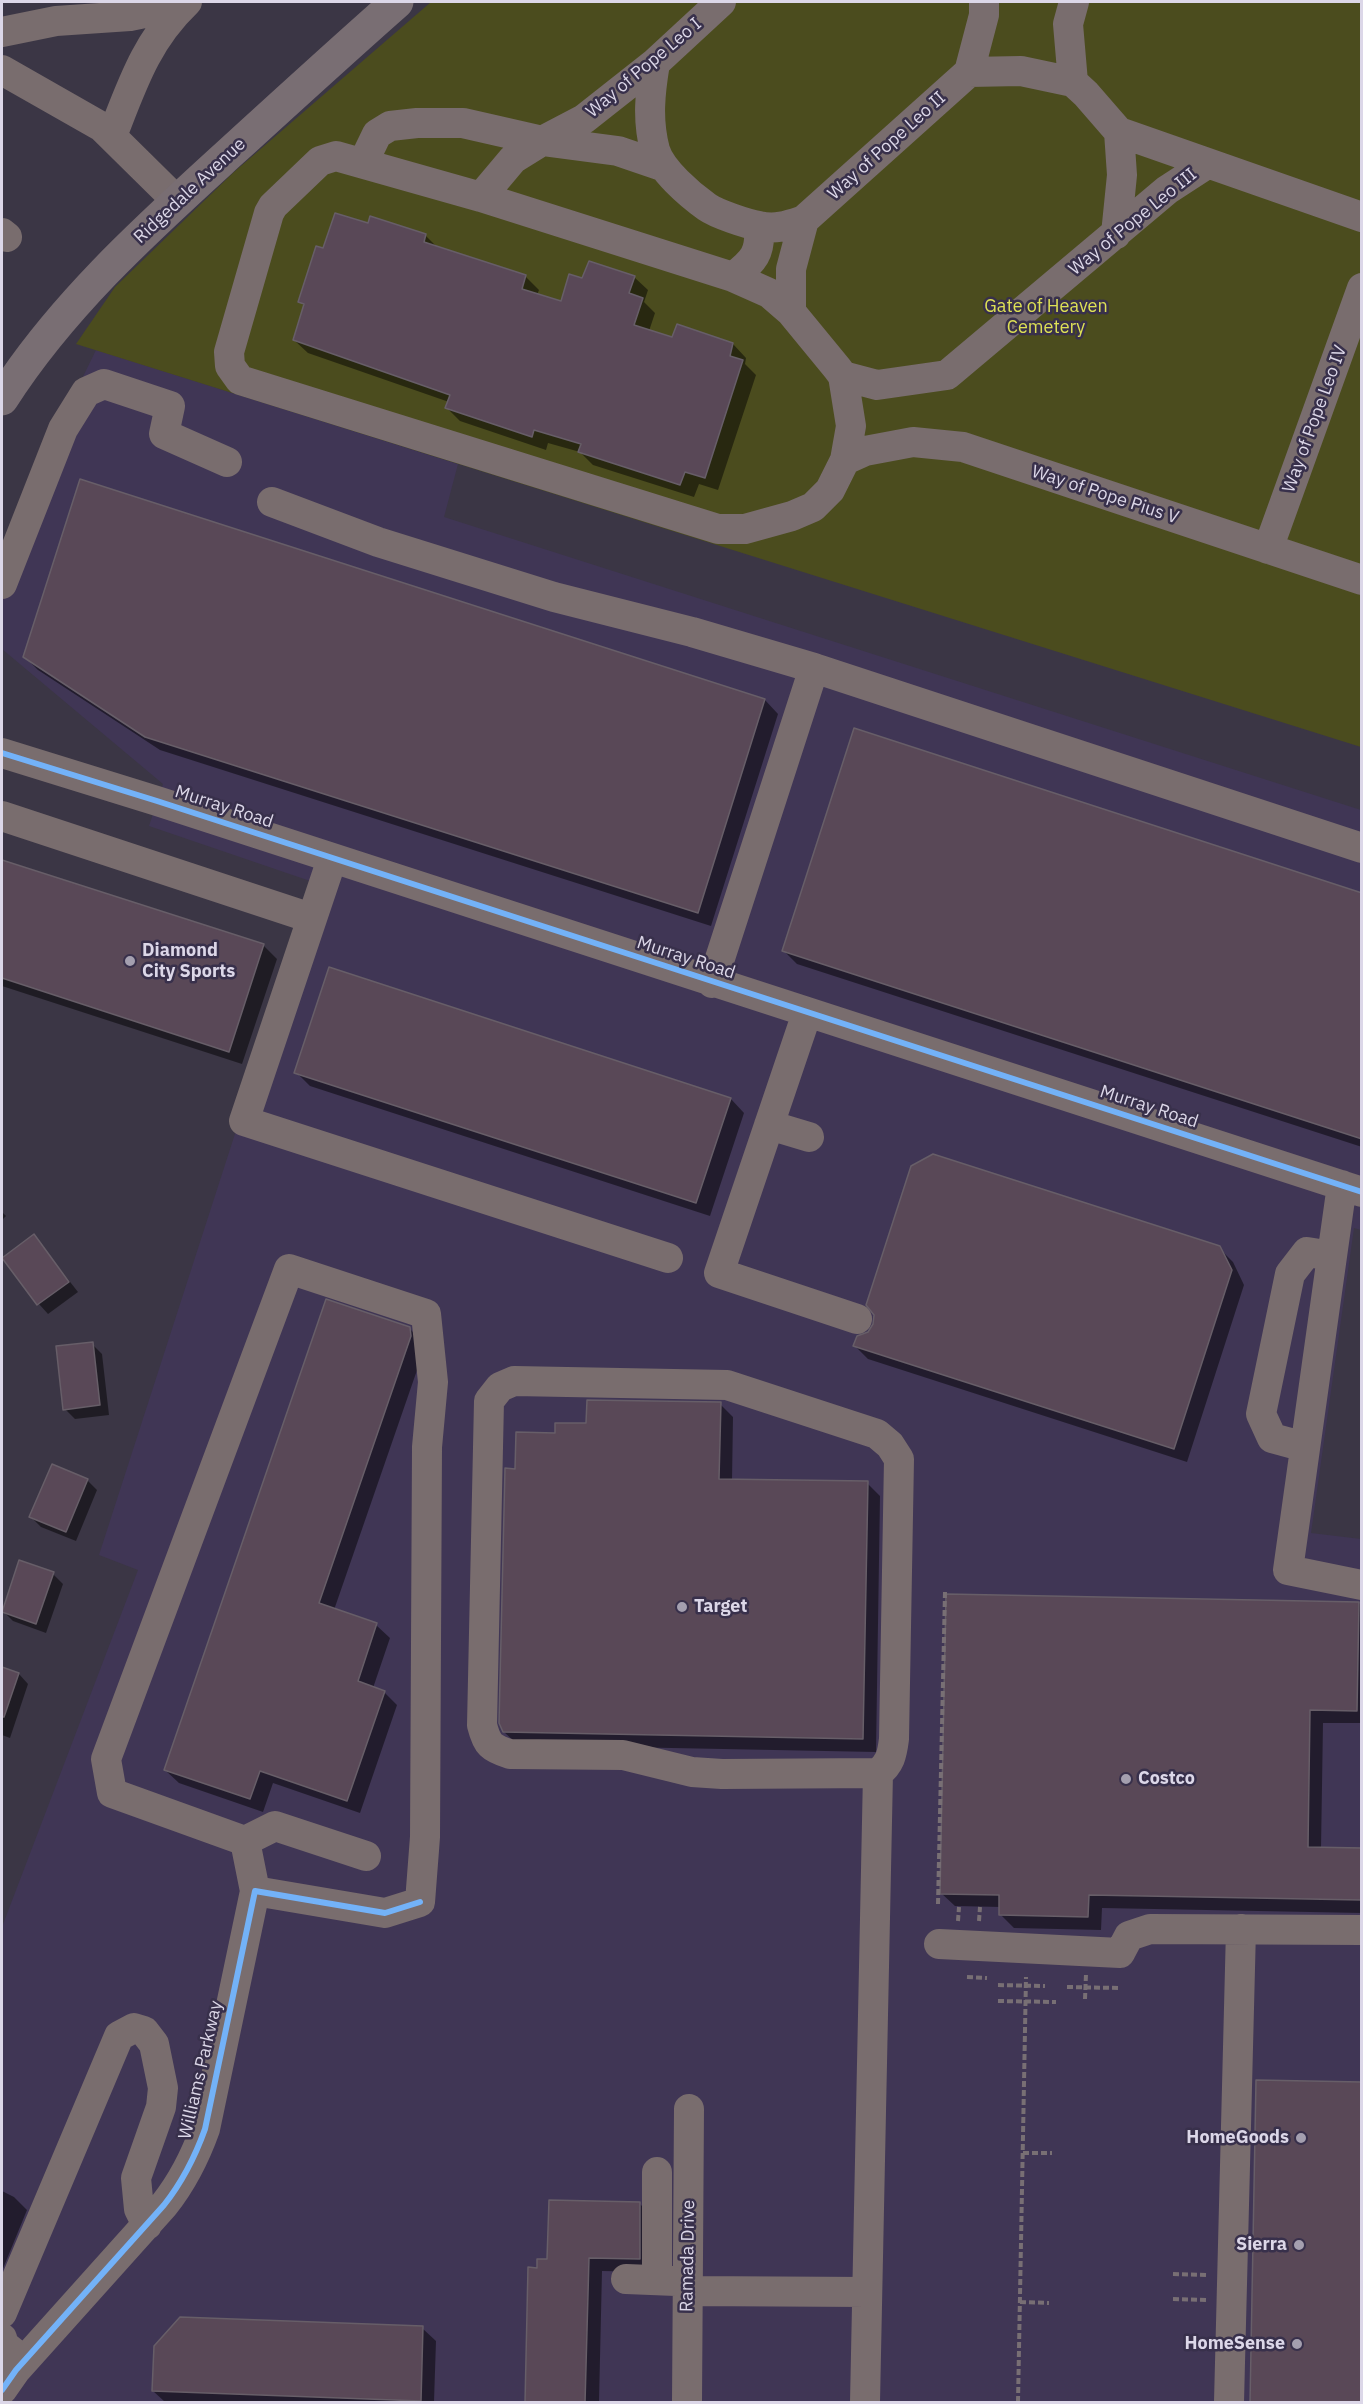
<!DOCTYPE html>
<style>
body{margin:0}
#map{position:relative;width:1363px;height:2404px;overflow:hidden;background:#3b3645;font-family:"IBM Plex Sans",sans-serif}
canvas{display:block}
.frame{position:absolute;inset:0;border:3px solid #dcd7e8;pointer-events:none}
</style>
<div id="map">
<canvas width="1363" height="2404"></canvas>
<div class="frame"></div>
</div>
<script>
const ctx = document.querySelector('canvas').getContext('2d');
ctx.lineJoin = 'round';
function fill(path, color) {
  ctx.fillStyle = color;
  ctx.fill(path, 'evenodd');
}
function trace(path, color, width, dash) {
  ctx.strokeStyle = color;
  ctx.lineWidth = width;
  ctx.lineCap = dash ? 'butt' : 'round';
  ctx.setLineDash(dash || []);
  ctx.stroke(path);
}
function label(font, color, halo, rows, align = 'center') {
  ctx.font = font + ' "IBM Plex Sans",sans-serif';
  ctx.lineWidth = 5;
  ctx.setLineDash([]);
  ctx.textBaseline = 'middle';
  ctx.strokeStyle = halo;
  ctx.fillStyle = color;
  for (const [text, x, y, turn = 0] of rows) {
    ctx.save();
    ctx.translate(x, y);
    ctx.rotate((+turn || 0) * Math.PI / 180);
    ctx.textAlign = isNaN(turn) ? turn : align;
    if (halo) ctx.strokeText(text, 0, 0);
    ctx.fillText(text, 0, 0);
    ctx.restore();
  }
}
fill(new Path2D(`
 M96,350L458,464L444,517L1361,810V1230L1354,1228L1311,1533L1361,1539V2402H2V1927L138,1570L99,1555L316,883L149,826L163,784L2,649V543Z`), '#403655');
fill(new Path2D(`
 M431,2H1361V747L76,344L115,287L234,172Z`), '#4b4c1e');
fill(new Path2D(`
 M369,225L426,236L438,248L526,277L539,290L537,295L562,303L583,280L634,277L648,290L644,302L655,313L649,331L673,339L733,344L746,358L745,364L756,375L718,490L699,484L694,497L593,465L580,452L548,443L546,450L460,421L447,408L449,402L308,353L294,340L305,307L300,301L324,250Z
 M81,481L765,700L778,714L711,926L160,750L38,670L25,657Z
 M2,862L263,945L277,959L242,1064L2,986Z
 M1362,895V1147L797,964L783,950Z
 M330,969L731,1099L744,1113L710,1216L310,1086L296,1072Z
 M2,1212L6,1216L2,1220Z
 M34,1236L78,1292L48,1314L39,1304Z
 M1219,1248L1233,1262L1244,1285L1187,1462L868,1359L855,1346Z
 M409,1328L423,1342L424,1350L334,1610L376,1625L390,1638L373,1688L384,1692L397,1705L360,1813L273,1783L263,1812L179,1783L165,1770Z
 M92,1344L102,1354L109,1415L75,1419L65,1409Z
 M720,1404L733,1417L732,1481L867,1483L880,1496L876,1752L518,1745L504,1732L517,1470L556,1434L588,1425Z
 M53,1466L87,1480L97,1490L76,1541L41,1527L31,1517Z
 M53,1574L63,1584L46,1633L13,1621L3,1611Z
 M1359,1603L1362,1606V1723H1323L1321,1849L1362,1850V1913L1102,1908L1101,1930L1014,1928L1001,1915V1907L955,1906L941,1893Z
 M2,1669L19,1674L28,1684L10,1738L2,1735Z
 M2,2191L14,2197L27,2210L2,2271Z
 M639,2203L653,2217V2272L602,2271L599,2402H526L538,2269L548,2261Z
 M422,2328L436,2341L434,2402H165L153,2391Z`), '#0007');
const building = new Path2D(`
 M335,213L368,223L370,216L426,234L424,242L526,275L522,289L561,301L569,274L582,278L589,261L635,276L629,293L643,298L634,325L672,337L677,324L733,343L730,356L743,360L705,478L685,472L680,485L578,452L581,444L534,430L532,437L445,408L450,395L293,340L304,304L298,302L316,246L323,248Z
 M80,479L765,699L698,913L145,737L23,657Z
 M854,728L1362,893V1139L782,951Z
 M2,860L264,944L229,1052L2,978Z
 M329,967L731,1098L696,1203L294,1073Z
 M933,1154L1220,1246L1232,1270L1174,1449L853,1346L857,1336L868,1332L873,1324L874,1315L866,1305L911,1166Z
 M34,1234L69,1282L37,1305L2,1258Z
 M326,1299L410,1327L411,1336L319,1603L377,1623L358,1681L385,1691L347,1801L260,1771L250,1799L164,1770Z
 M93,1342L100,1405L63,1410L56,1346Z
 M587,1400L721,1402L719,1479L868,1481L863,1739L503,1732L499,1723L505,1468L515,1469L516,1432L555,1433V1423H586Z
 M52,1464L88,1479L66,1532L29,1517Z
 M19,1560L54,1572L36,1624L2,1612Z
 M946,1594L1359,1602L1357,1711L1310,1710L1308,1847L1362,1848V1900L1089,1895L1088,1917L999,1915V1895L940,1894Z
 M2,1667L19,1673L4,1717H2Z
 M1256,2080L1362,2082V2403H1250Z
 M549,2200L640,2202V2259L589,2258L585,2403H525L528,2267L537,2268V2259H547Z
 M180,2317L423,2326L421,2401L152,2391L154,2346Z`);
fill(building, '#594857');
trace(building, '#675e68', 1.5);
trace(new Path2D(`
 M938,1904L945,1592
 M958,1921L959,1907
 M979,1921L980,1907
 M967,1977L987,1978
 M998,1985L1045,1986
 M1067,1987L1119,1988
 M1085,1999L1086,1974
 M998,2001L1056,2002
 M1023,2153H1052
 M1173,2274L1209,2275
 M1173,2299L1207,2300
 M1020,2302L1049,2303
 M1018,2402L1026,1977`), '#786f74', 4, [6, 3]);
trace(new Path2D(`
 M2,32L56,21L130,16L183,5
 M655,63C650,93 647,120 655,150C661,170 690,195 707,207C717,214 747,224 759,226C776,230 789,225 804,220L969,72L984,15V2
 M2,70L102,127L177,201
 M969,72L1021,71L1073,82L1086,94L1119,132L1362,217
 M1073,82L1068,24L1074,2
 M112,136C132,85 146,41 187,2
 M336,156L481,197L733,277L769,293L791,312L837,368L843,376L851,426L845,460L830,490L813,507L792,516L745,529H718L240,380L230,366L229,352L269,213L273,206L320,161Z
 M363,163L377,134L390,126L417,123H463L542,141L618,151L662,166
 M481,197L513,159L542,141L584,119L655,63L721,2
 M2,233L7,237
 M1116,234L1122,175L1119,132
 M733,277C754,261 761,253 759,226
 M791,312V269L804,220
 M843,376L877,385L947,375L1167,190L1207,164
 M845,460L865,451L913,442L963,447L1362,580
 M272,502L378,542L554,597L692,632L814,668
 M1268,549L1362,288
 M2,584L63,429L86,392L104,384L170,406L164,434L227,462
 M2,753L157,801L1362,1192
 M2,816L311,918
 M332,859L244,1121L668,1258
 M712,983L814,668L1362,848
 M807,1013L719,1273L857,1319
 M769,1125L809,1137
 M1342,1185L1288,1570L1362,1585
 M514,1381L727,1385L877,1434L890,1445L899,1459L894,1739C892,1755 890,1764 878,1773L722,1774L692,1772L623,1755L510,1754C491,1748 487,1745 482,1725L489,1401L500,1387Z
 M1305,1447L1272,1438L1261,1414L1290,1274L1307,1252L1332,1256
 M245,1841L275,1826L366,1856
 M939,1944L1120,1953L1129,1936L1150,1929L1362,1930
 M626,2279L676,2281
 M657,2280V2172
 M688,2291L867,2292
 M2,2313L119,2036L134,2028L144,2031L154,2044L163,2088L161,2107L136,2178L139,2209L147,2225
 M2,2338L4,2345L24,2361
 M2,2390L16,2370L164,2205C183,2181 195,2157 205,2129L255,1891L385,1913L420,1902L425,1837L427,1447L433,1382L426,1314L289,1269L106,1759L112,1793L245,1841L255,1891
 M687,2402L689,2109
 M865,2402L878,1773
 M1229,2402L1241,1929`), '#796d6e', 30);
trace(new Path2D(`
 M2,399C60,308 142,233 221,161C279,108 338,54 397,2`), '#796e73', 33);
trace(new Path2D(`
 M2,753L157,801L1362,1192
 M2,2390L16,2370L164,2205C183,2181 195,2157 205,2129L255,1891L385,1913L420,1902`), '#73b2f8', 6);
for (const [x, y, r, color] of [
 [130,961,6,"#a49faf"],
 [682,1607,6,"#a49faf"],
 [1126,1779,6,"#a49faf"],
 [1301,2138,6,"#a49faf"],
 [1299,2245,6,"#a49faf"],
 [1297,2344,6,"#a49faf"]
]) {
  const dot = new Path2D();
  dot.arc(x, y, r, 0, 2 * Math.PI);
  ctx.fillStyle = color;
  ctx.fill(dot);
  trace(dot, '#38304b', 2);
}
label('18px', '#dcd7e8', '#38304b', [
 ["Way of Pope Leo I",644,68,-40],
 ["Way of Pope Leo II",887,146,-42],
 ["Ridgedale Avenue",190,191,-43],
 ["Way of Pope Leo III",1133,222,-39],
 ["Way of Pope Leo IV",1315,419,-70],
 ["Way of Pope Pius V",1105,495,18],
 ["Murray Road",224,807,18],
 ["Murray Road",686,958,18],
 ["Murray Road",1149,1107,18],
 ["Williams Parkway",201,2070,-77],
 ["Ramada Drive",688,2256,-89]
]);
label('18px', '#dee155', '#38304b', [
 ["Gate of Heaven",1046,307],
 ["Cemetery",1046,328]
]);
label('bold 18px', '#dcd7e8', '#38304b', [
 ["Diamond",142,951],
 ["City Sports",142,972],
 ["Target",694,1607],
 ["Costco",1138,1779],
 ["HomeGoods",1289,2138,"right"],
 ["Sierra",1287,2245,"right"],
 ["HomeSense",1285,2344,"right"]
], 'left');
</script>
